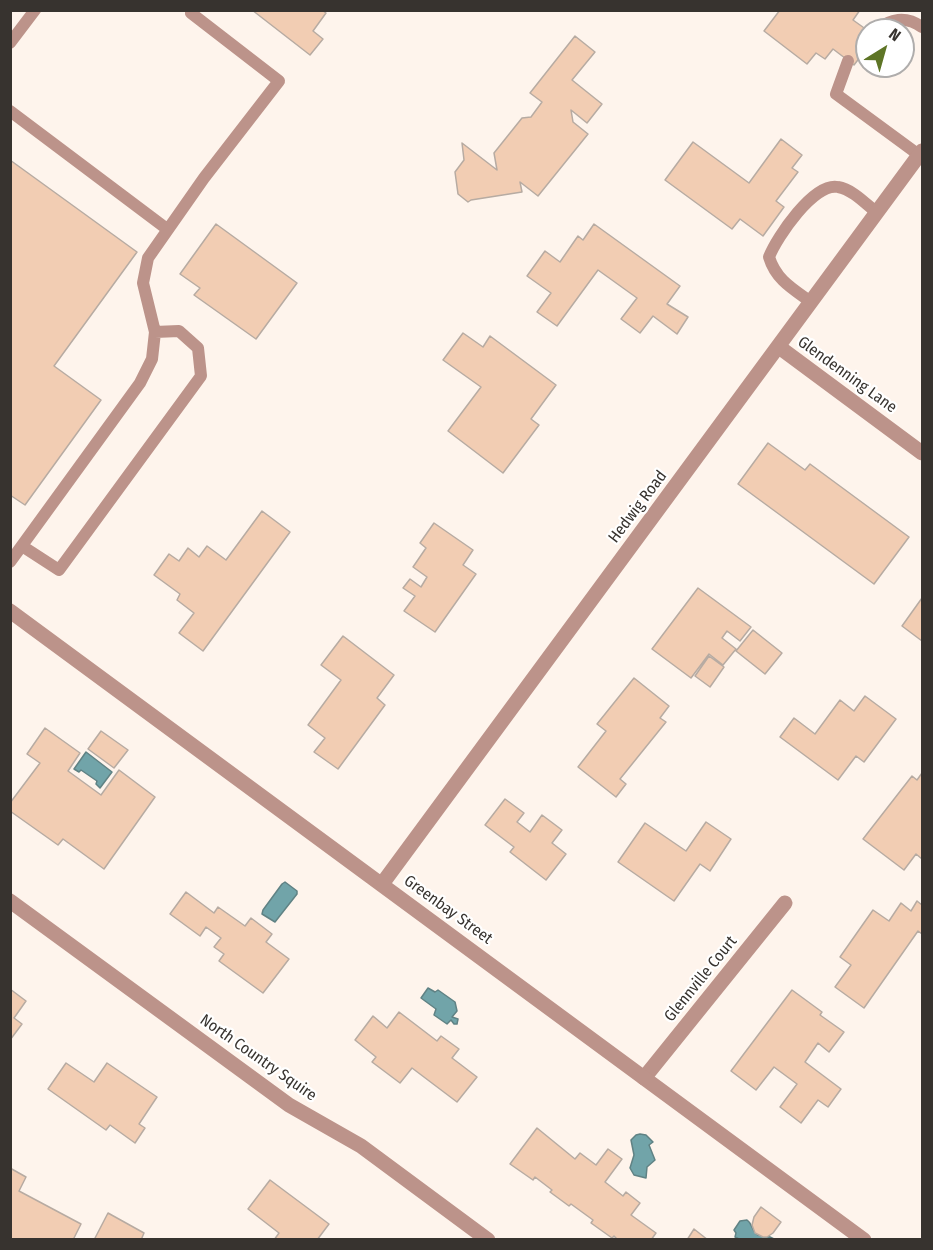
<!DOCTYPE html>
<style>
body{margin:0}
#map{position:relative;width:933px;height:1250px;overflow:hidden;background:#fef4ec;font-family:"Fira Sans Condensed",sans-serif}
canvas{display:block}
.frame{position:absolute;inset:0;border:12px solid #37332f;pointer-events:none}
.north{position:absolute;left:855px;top:18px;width:60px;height:60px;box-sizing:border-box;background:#fff;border:2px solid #afadac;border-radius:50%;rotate:37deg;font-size:16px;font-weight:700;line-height:24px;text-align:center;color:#37332f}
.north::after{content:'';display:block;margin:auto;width:21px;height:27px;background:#5e7526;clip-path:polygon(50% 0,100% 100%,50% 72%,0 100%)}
</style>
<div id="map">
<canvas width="933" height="1250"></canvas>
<div class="frame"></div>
<div class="north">N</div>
</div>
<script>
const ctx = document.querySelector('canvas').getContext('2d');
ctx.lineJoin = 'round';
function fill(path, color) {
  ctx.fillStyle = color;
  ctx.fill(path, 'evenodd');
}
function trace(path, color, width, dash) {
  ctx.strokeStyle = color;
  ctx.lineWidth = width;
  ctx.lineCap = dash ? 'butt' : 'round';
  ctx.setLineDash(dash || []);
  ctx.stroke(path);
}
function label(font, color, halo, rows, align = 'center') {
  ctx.font = font + ' "Fira Sans Condensed",sans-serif';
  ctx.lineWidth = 4.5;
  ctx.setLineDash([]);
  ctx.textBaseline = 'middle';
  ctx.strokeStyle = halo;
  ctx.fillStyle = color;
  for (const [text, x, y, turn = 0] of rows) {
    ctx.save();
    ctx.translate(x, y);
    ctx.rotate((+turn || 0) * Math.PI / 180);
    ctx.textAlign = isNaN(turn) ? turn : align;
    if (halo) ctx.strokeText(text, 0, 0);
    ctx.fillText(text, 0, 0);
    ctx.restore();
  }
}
const water = new Path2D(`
 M86,752L112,772L100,788L96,784L97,781L81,770L79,772L74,769Z
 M285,882L297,891V894L275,922L262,914L263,910L282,884Z
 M428,988L435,992L438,990L455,1002L457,1011L452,1017L458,1019L457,1024H454L451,1020L447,1024L434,1015L436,1009L421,998Z
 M640,1134L646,1135L653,1142L649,1145L655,1160L647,1167L646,1178L634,1175L630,1168L634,1155L631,1140L636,1135Z
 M747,1220C753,1224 751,1231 758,1235L770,1237L774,1239H739L735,1237L736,1233L734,1230L740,1221Z`);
fill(water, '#71a4a9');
trace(water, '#608284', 1.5);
const building = new Path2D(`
 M252,10H322L326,13L313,31L323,39L310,55Z
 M780,10H860L853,20L867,30V48L854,65L833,49L825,59L816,53L807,64L764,31Z
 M575,36L595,52L572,80L602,104L587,123L571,110L573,122L588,134L538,196L520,182L522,192L471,200L468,202L458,194L455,172L464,160L462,143L497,170L494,153L522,118L531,117L542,102L530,93Z
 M781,139L802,155L792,168L798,172L776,201L784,207L763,236L740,219L732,229L665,180L693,142L749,183Z
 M10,160L137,252L54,366L101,400L25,505L10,495Z
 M216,224L297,283L256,339L194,295L200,288L180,274Z
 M594,224L680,286L667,304L688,317L677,334L653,316L640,333L621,319L637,298L598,270L557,326L537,312L551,293L527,276L545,251L560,262L578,236L583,240Z
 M463,333L483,347L490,336L556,385L531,419L539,425L503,473L448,431L481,387L443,360Z
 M768,443L805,470L810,464L909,537L874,584L738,484Z
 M262,511L290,532L203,651L179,633L194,613L177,600L180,594L154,575L169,554L179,561L188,548L199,557L207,546L226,560Z
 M434,523L473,550L463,565L476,574L435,632L404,611L415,596L403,588L410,579L421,587L427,577L413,567L426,548L420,543Z
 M698,588L751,627L740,641L727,631L722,638L736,649L723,665L709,654L691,678L652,649Z
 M922,598V641L902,626Z
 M753,630L782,653L765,674L736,651Z
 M343,636L394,675L377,698L385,705L338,769L314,752L325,738L308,725L341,680L321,665Z
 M709,656L724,667L710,687L695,676Z
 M634,678L669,706L660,718L666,722L620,779L626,784L616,797L578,767L606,731L597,724Z
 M865,696L896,719L864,762L856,756L838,780L780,737L794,718L815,734L840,700L854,711Z
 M45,728L80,753L68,771L101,795L119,770L155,797L104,869L63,839L58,845L10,811V803L40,763L27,754Z
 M101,731L128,750L114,768L88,749Z
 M922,773V859L916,854L904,870L863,839L912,776L917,780Z
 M505,799L524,813L517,822L530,832L542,815L562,830L552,843L566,854L546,880L510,852L514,847L485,825Z
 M706,822L731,839L710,871L700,864L674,901L618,862L645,823L686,851Z
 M186,892L214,913L218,907L245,926L251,918L272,934L266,942L289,959L263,993L219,961L224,954L214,947L221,938L206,927L200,936L170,914Z
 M917,901L922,905V934L918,931L864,1008L835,987L851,965L840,957L873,910L889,921L901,903L911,911Z
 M10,989L26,1001L14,1018L22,1024L10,1040Z
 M792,990L822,1012L820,1015L844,1032L829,1052L818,1043L805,1062L841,1089L828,1107L818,1100L801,1123L780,1107L797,1084L774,1067L756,1090L731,1071Z
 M399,1012L437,1041L441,1036L459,1049L452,1058L477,1077L457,1102L412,1068L400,1083L372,1062L376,1057L355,1040L373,1016L387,1028Z
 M66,1063L94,1082L107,1063L157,1097L139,1124L145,1128L135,1143L110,1125L106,1130L48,1089Z
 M537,1128L575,1159L580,1153L596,1165L608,1149L622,1159L605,1182L623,1196L626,1192L640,1203L631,1215L656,1233L651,1240H618L614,1236L612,1238L591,1223L593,1220L571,1204L569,1206L550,1192L552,1190L535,1177L533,1180L510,1164Z
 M10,1168L26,1177L19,1191L81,1224L73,1240H10Z
 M270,1180L329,1224L317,1240H274L279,1233L248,1209Z
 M761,1207L781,1222L773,1233L767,1237H763L755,1233L752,1225L754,1217Z
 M108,1213L144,1233L141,1240H94Z
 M694,1229L708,1240H687Z`);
fill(building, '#f2cdb3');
trace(building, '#b7aba2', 1.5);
trace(new Path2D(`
 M875,30C891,19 905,15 922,27
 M10,43L35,10
 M848,61L836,94L919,155
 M10,111L167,229
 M811,302C793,289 776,280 769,257C777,237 814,182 838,187C852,189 866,204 877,213
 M22,546L59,570L201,376L198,348L179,331L155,332
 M10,562L140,383L152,359L155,332L143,283L148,258L204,178L279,81L191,13L192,10`), '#bc938a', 12);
trace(new Path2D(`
 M779,347L922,453
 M10,901L289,1105L361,1146L488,1240
 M644,1078L785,903`), '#bc938a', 15);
trace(new Path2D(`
 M10,611L864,1240
 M382,884L922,151`), '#bc938a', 15);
label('16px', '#37332f', '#fff', [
 ["Glendenning Lane",847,375,36],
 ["Hedwig Road",638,507,-53],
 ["Greenbay Street",448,910,36],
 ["Glennville Court",701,979,-51],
 ["North Country Squire",258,1058,35]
]);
</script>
